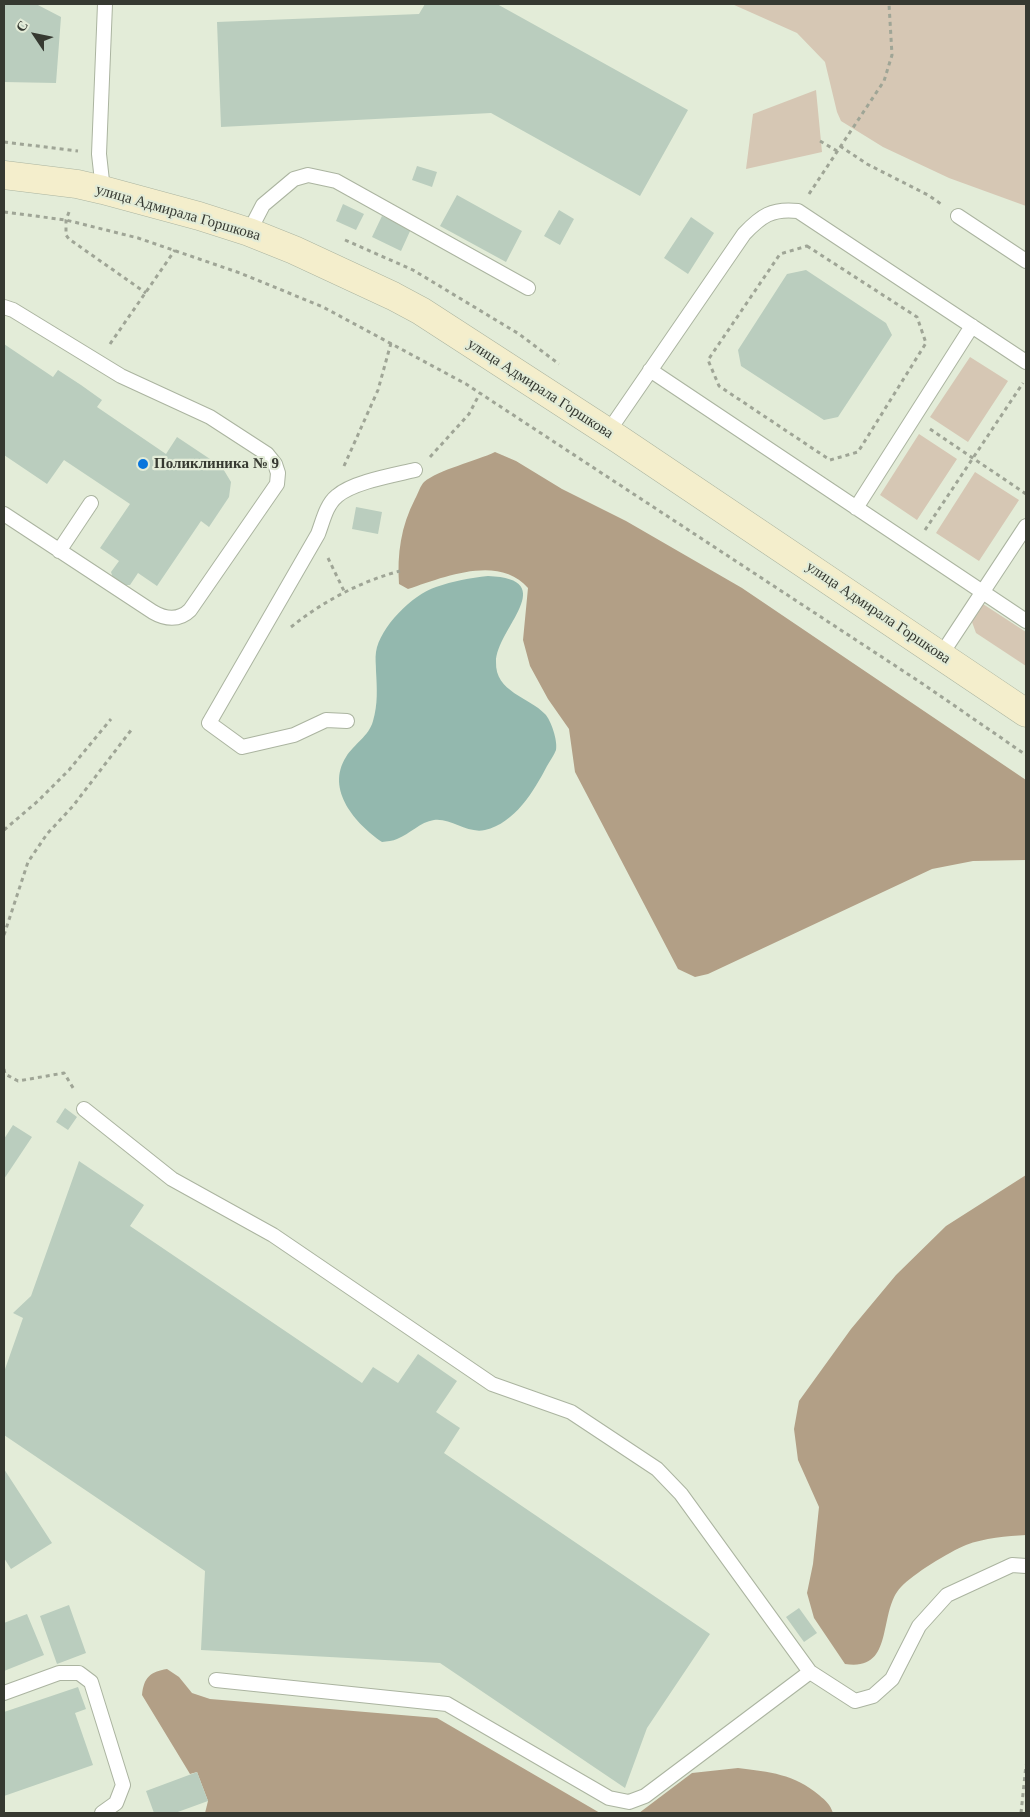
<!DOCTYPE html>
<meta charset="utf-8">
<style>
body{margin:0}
#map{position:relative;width:1030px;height:1817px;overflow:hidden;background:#e3ecd8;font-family:"Times New Roman",serif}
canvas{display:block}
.frame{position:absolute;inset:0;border:5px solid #363931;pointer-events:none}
.north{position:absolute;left:10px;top:10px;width:50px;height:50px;-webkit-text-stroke:4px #e3ecd8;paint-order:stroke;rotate:304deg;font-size:14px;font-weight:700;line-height:20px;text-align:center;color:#363931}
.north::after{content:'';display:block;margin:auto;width:18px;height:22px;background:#363931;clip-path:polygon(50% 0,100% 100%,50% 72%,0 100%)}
</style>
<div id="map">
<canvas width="1030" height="1817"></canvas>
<div class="frame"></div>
<div class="north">С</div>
</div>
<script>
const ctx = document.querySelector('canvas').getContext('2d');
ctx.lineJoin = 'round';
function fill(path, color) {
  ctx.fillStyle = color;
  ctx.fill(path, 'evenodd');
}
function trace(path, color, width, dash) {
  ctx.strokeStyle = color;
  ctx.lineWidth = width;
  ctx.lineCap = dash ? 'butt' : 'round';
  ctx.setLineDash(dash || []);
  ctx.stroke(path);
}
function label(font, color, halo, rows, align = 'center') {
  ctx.font = font + ' "Times New Roman",serif';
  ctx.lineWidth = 4.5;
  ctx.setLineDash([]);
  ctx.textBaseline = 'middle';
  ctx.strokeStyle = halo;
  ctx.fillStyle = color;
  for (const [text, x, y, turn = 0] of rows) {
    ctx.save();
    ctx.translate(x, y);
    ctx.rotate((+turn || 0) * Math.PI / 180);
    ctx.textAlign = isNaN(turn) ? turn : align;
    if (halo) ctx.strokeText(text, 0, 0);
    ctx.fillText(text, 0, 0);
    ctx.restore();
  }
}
fill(new Path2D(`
 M732,4H1026V206L949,178L883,147L841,121L837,112L825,62L797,33Z
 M816,90L822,152L746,169L753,114Z
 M970,357L1008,381L968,442L930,417Z
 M919,434L957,459L917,520L880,495Z
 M975,472L1019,500L979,561L936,533Z
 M983,604L1026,632V666L976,633L972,622Z`), '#d6c7b4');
fill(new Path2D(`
 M495,452L516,461L562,489L626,521L742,588L1026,780V860L973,861L932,869L708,974L695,977L678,969L575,772L569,729L548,699L530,666L523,640L528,588C499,554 444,577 408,589L399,584C397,554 401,526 415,499C418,494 420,486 424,482C438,470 476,461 495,452Z
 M1026,1175V1535C1007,1536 984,1538 966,1545C949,1552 913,1574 901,1587C877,1612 896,1672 845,1664L814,1618L807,1593L813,1564L819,1507L798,1460L794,1429L799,1401L851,1329L896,1275L946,1226Z
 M167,1669L179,1677L192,1693L210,1699L437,1718L600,1813H205L208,1801L197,1772L190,1774L142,1695C144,1677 150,1672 167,1669Z
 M738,1768C770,1772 794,1774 819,1795C826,1801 830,1804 833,1813H639L692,1773Z`), '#b29f86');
fill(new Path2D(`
 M488,576C562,579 496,629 496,662C495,692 529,697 545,714C551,720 558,741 556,750C554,755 550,761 547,766C534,791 515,823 485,830C467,834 452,818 434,820C420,822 410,834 397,839C393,841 387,841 382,842C356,824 325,790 346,757C354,744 369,736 373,721C378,704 377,689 376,671C376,665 375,658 376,652C380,627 412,595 436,587C453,581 470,578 488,576Z`), '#93b8ae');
fill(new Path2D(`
 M4,4H36L61,17L56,83L4,82Z
 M425,4H497L688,110L640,196L491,113L221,127L217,22L419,14Z
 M417,166L437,172L432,187L412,180Z
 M457,195L522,231L506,262L440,226Z
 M343,204L364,214L356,230L336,221Z
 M559,210L574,219L560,245L544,236Z
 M382,216L411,229L401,251L372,237Z
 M691,217L714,233L688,274L664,258Z
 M806,270L886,323L892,335L838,417L824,420L741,366L738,350L787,274Z
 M4,344L53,377L58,370L81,385L102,400L97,407L166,454L177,437L222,467L231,482L229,497L209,527L201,521L157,586L138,573L130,585H122L113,578L111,572L119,561L100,548L130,504L64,460L47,484L4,455Z
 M356,507L382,512L378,534L352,529Z
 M65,1108L77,1117L68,1130L56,1122Z
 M13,1125L32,1137L4,1179V1139Z
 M79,1161L144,1205L130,1226L362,1383L373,1367L398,1383L418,1354L457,1381L436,1412L460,1428L444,1453L710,1634L647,1728L625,1788L440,1663L201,1650L205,1571L4,1435V1372L23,1318L13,1313L31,1296Z
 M4,1469L52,1543L11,1569L4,1558Z
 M69,1605L86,1653L57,1664L40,1616Z
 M799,1608L817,1633L804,1642L786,1617Z
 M27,1614L44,1655L4,1671V1623Z
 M78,1687L86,1709L75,1713L93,1765L4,1796V1712Z
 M197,1772L208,1801L175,1813H154L146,1791Z`), '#bacdbe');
const lane = new Path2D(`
 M103,190L99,154L105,4
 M958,216L1026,261
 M249,232L263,205L294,179L308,175L336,181L528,288
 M4,307L13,310L121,376L210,417L267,454L275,464L278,473L277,484L190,610C179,621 165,619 153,612L4,514
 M650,370L1026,621
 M608,432L744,234C761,216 772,208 798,211L1026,362
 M856,508L972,326
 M59,551L91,503
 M941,655L1026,526
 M347,721L326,720L294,735L242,747L209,723L318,534C323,521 326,505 337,496C353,482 394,475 415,470
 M84,1109L172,1179L273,1235L492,1384L571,1412L657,1469L681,1494L810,1672
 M216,1680L447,1704L609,1798L629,1802L645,1796L810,1672L855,1701L873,1696L892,1679L919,1626L947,1595L1012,1565L1026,1566
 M4,1693L59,1673H79L91,1682L123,1785L116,1803L102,1813`);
const secondary = new Path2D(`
 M4,175L77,184L103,190L199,216L249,232L294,250L393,296L421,311L620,440L1026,713`);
trace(lane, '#abb4a0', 16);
trace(secondary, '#abb4a0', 29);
trace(new Path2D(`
 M820,141L837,151
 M4,142L78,151
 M840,146L867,164L928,195L941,204
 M809,194L884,81L892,55L889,4
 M4,212L66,220L138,238L240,273L323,307L466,384L923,684L1026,755
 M69,212L66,220V235L69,239L146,293
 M345,240L413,270L519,334L559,364
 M807,246L917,317L926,343L858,452L830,460L719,386L708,360L780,254Z
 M110,344L175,250
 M930,429L1026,494
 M430,457L469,414L480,393
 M344,466L378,390L391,343
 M925,530L1023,383
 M328,558L345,593
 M291,627C322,602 361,581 400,571
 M4,830L38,801L69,770L111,719
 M4,935L28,862L47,834L73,806L132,729
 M4,1069L5,1074L18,1081L64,1073L75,1091
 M1021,1813L1026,1765`), '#9fa596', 3, [4, 4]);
trace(lane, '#fff', 14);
trace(secondary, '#f4eecc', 28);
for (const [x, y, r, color] of [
 [143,464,6,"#0875dd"]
]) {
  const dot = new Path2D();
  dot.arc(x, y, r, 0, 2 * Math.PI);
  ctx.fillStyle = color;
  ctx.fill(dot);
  trace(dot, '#e3ecd8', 2);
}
label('15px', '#363931', '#e3ecd8', [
 ["улица Адмирала Горшкова",178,213,16],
 ["улица Адмирала Горшкова",540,389,33],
 ["улица Адмирала Горшкова",878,613,34]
]);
label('bold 15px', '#363931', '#e3ecd8', [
 ["Поликлиника № 9",154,464]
], 'left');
</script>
